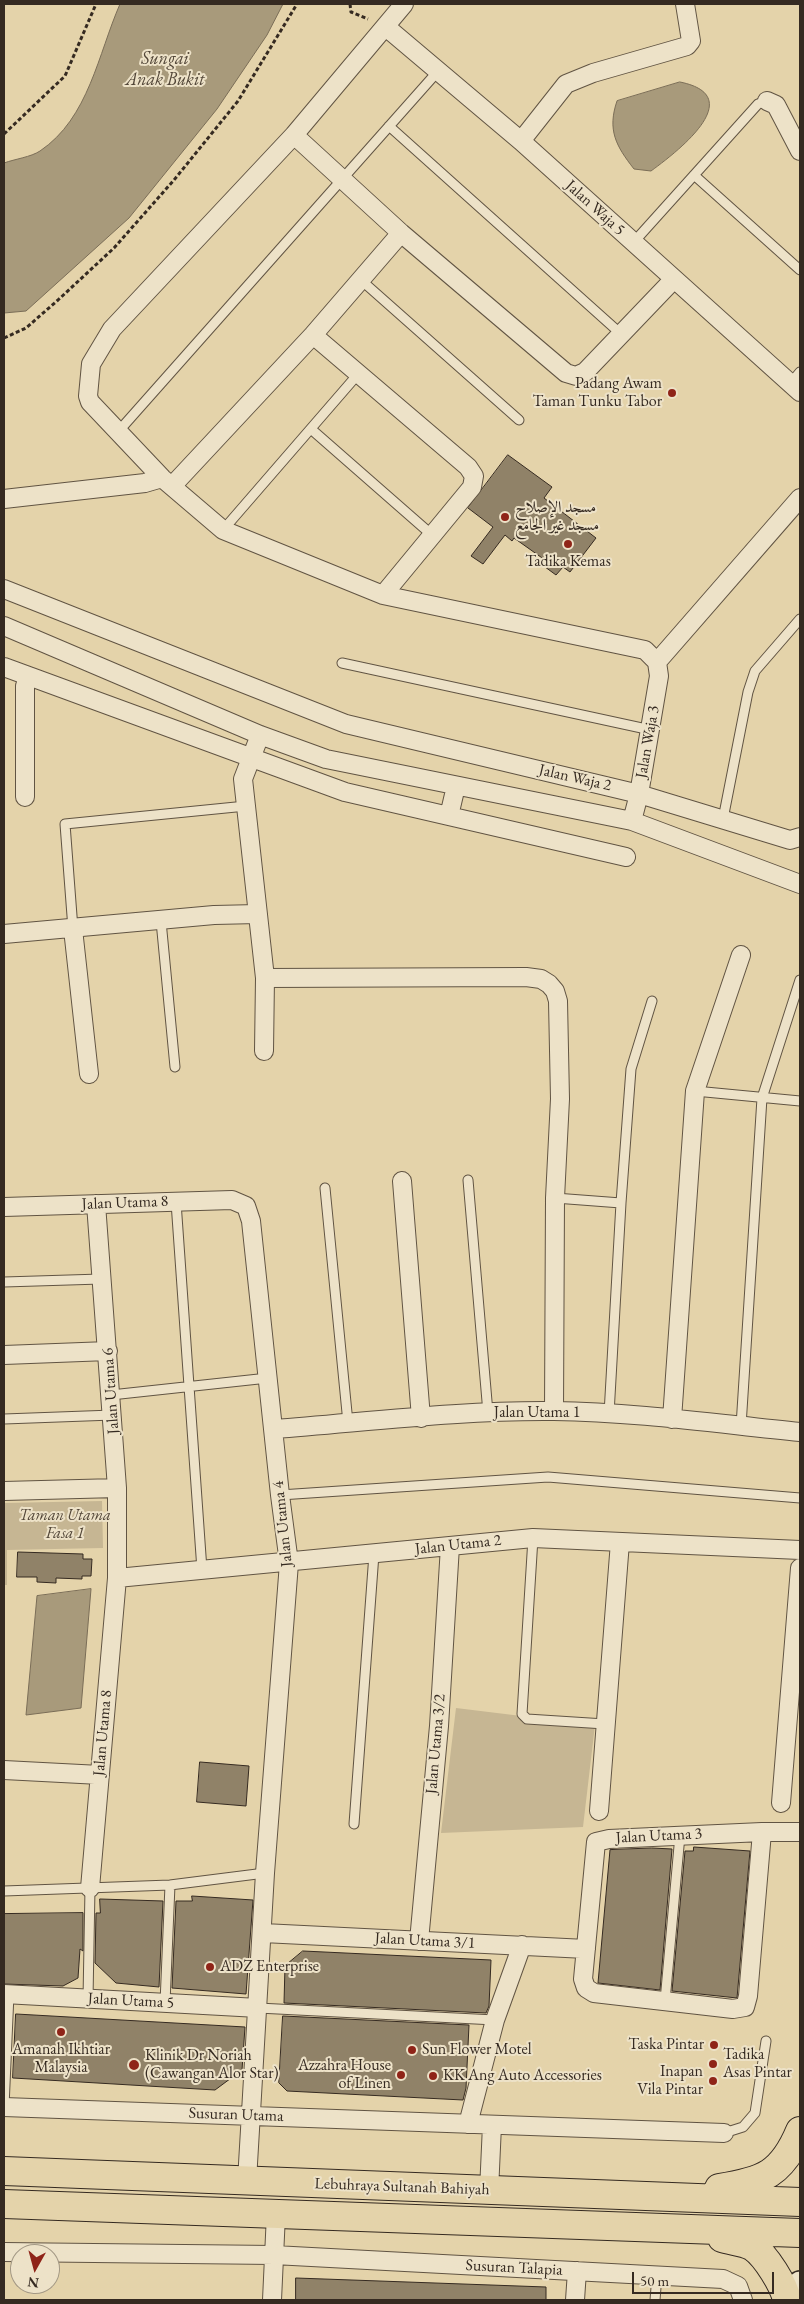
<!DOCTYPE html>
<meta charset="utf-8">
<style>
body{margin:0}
#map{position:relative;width:804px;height:2304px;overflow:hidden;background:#e4d3aa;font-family:"EB Garamond",serif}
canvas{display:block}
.frame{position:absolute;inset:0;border:5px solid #352a21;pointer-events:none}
.north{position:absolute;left:10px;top:2244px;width:50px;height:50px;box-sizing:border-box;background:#ede2c8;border:1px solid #a39885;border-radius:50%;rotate:187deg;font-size:14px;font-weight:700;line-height:20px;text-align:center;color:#352a21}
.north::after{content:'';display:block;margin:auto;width:18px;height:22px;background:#8f2418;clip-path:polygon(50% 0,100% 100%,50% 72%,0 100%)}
.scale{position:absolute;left:632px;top:2272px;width:142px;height:22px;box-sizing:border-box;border:2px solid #352a21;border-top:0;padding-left:6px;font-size:15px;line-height:18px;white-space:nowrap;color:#352a21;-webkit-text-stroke:4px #ede2c8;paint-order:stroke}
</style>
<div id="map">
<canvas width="804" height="2304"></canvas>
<div class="frame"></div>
<div class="north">N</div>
<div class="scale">50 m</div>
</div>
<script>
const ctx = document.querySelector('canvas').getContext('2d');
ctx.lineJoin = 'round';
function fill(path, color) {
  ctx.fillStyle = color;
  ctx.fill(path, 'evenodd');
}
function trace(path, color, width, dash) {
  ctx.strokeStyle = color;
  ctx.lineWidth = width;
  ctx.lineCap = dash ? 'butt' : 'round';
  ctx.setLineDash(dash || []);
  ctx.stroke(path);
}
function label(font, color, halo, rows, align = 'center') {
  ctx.font = font + ' "EB Garamond",Amiri,serif';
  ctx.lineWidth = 4;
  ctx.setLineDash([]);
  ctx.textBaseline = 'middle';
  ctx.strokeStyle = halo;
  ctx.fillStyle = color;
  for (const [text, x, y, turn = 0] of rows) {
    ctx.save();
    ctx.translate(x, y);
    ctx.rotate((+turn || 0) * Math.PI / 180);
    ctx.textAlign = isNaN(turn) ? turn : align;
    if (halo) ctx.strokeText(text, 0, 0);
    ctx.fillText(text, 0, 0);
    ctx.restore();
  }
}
fill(new Path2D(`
 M102,1501L103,1548L7,1550V1585H4V1503Z
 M456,1708L595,1725L583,1827L441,1833Z`), '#c6b693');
const water = new Path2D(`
 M120,4H283L267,35L217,109L129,218L26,311L4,313V163C15,159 31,157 40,151C89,118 98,54 120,4Z
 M680,82C750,96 677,152 651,171L634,169C616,146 607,130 617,101Z
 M91,1589L81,1708L26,1715L37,1596Z`);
fill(water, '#a89a7b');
trace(water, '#7a6d57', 1);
const building = new Path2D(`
 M508,455L552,487L544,498L596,538L570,572L563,567L556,575L541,564L545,560L514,538L512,541L505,535L483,564L471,556L493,527L468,508Z
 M18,1552L83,1554V1559H92L91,1576H82V1579L56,1578V1583L37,1582V1577H17Z
 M200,1762L249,1766L246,1806L197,1802Z
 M694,1847L750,1851L737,1998L672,1991L685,1851H693Z
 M652,1848L672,1849L660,1990L598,1983L610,1850Z
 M192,1896L253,1900L246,1994L172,1988L176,1901H192Z
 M100,1899L163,1901L159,1987L116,1983L95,1963L96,1913H100Z
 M83,1913V1951L80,1949L78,1978L63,1986L4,1984V1914Z
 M303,1951L491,1960L489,2006L486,2013L284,2003L285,1966Z
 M16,2014L245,2027L242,2070L215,2090L13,2078Z
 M283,2016L469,2025L466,2088L463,2100L287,2091L279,2083Z
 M296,2278L546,2287V2300H296Z`);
fill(building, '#908268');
trace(building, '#352a21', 1);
const lane = new Path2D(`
 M389,126L621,334
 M694,175L800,270
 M633,243L758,104L767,101
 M361,280L519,420
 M790,384L800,372
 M311,429L432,535
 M117,433L439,70
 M223,530L359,373
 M342,663L651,730
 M723,819L748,692L755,671L800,619
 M161,921L175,1067
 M73,929L65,824L246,806
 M695,1091L800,1101
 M468,1180L488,1413
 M325,1188L348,1423
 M555,1198L621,1203
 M176,1202L202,1570
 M4,1282L101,1279
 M111,1395L268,1378
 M609,1414L621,1203L631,1069L652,1001
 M4,1419L113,1415
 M741,1426L762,1098L800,980
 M280,1495L548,1477L800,1498
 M533,1538L522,1714L527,1719L605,1724
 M354,1824L374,1554
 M4,1891L170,1885L265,1873
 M88,1999L90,1888
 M665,2001L680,1835
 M165,2003L170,1885
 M258,2008L495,2020
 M4,2107L9,1994
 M724,2133L743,2127L755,2113L766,2041
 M655,2300L657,2275`);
const street = new Path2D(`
 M404,4L294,135L112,329L91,364L88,396L90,402L162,478L223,530L383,595L645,650L657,662
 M386,27L521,141L800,392
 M767,101L776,105L800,151
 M294,135L401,233L566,373L576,376L585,372L674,279
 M521,141L566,84L593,73L687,46L691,41L685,4
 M313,335L468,467L474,476L472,487L383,595
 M173,485L313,335L401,233
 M4,499L145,483L162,478
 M4,589L346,724L639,794L790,840L800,837
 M4,626L260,735L326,759L632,821L800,884
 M657,662L800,498
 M4,667L345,792L626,857
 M260,735L243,779L265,978L264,1051
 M25,797V686L29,676
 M449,816L456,786
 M632,821L639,794L659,676L657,662
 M73,929L89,1074
 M4,934L214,915L258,914
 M265,978L526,977L541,979L549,984L555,991L558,1001L560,1099L555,1198L554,1411
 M402,1181L421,1418
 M4,1207L232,1200L246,1206L251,1221L280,1495L289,1563L265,1873L247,2181
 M4,1355L108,1351
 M672,1419L695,1091L741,955
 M274,1429C367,1422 461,1410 554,1411C636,1412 719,1424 800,1432
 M4,1491L117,1488
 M117,1578L533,1538L800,1550
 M4,1770L100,1775
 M781,1803L800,1568
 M599,1811L620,1542
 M762,1832L748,1996L745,2007L733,2009L594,1993L586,1988L583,1979L596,1842L609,1839L762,1832H800
 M90,1888L117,1578V1488L96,1204
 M263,1933L586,1949
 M419,1941L439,1726L450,1546
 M4,1994L258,2008
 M4,2107L724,2133
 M468,2124L495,2020L522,1945
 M489,2191L492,2125
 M4,2252L274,2255L723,2279L738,2286L743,2300
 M272,2300L276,2214
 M575,2300L577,2271`);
const secondary = new Path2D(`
 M799,2300L800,2284`);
const primary = new Path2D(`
 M4,2171L800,2202
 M719,2188C764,2181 782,2174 800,2131
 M4,2204L800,2233
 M722,2238C731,2241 745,2242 753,2247C766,2256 784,2285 787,2300`);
trace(lane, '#615443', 11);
trace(street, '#615443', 20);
trace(secondary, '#352a21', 28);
trace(primary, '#352a21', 30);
trace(new Path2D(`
 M350,4L351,12L368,19
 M4,134L65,76L96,4
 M4,338L26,328L58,300L114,248L174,180L238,101L297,4`), '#352a21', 3, [4, 2.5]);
trace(lane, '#ede2c8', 9);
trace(street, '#ede2c8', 18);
trace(secondary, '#ede2c8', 25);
trace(primary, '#e4d3aa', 28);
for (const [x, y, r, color] of [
 [672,393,5,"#8f2418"],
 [505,517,5,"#8f2418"],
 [568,544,5,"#8f2418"],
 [210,1967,5,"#8f2418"],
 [61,2032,5,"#8f2418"],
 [714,2045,5,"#8f2418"],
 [412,2050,5,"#8f2418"],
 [713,2064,5,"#8f2418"],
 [134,2065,6,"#8f2418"],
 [401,2075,5,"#8f2418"],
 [433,2076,5,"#8f2418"],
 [713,2081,5,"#8f2418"]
]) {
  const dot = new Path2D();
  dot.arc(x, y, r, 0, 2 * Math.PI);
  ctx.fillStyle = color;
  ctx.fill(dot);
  trace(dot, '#ede2c8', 2);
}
label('16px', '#352a21', '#ede2c8', [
 ["Jalan Waja 5",595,208,42],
 ["Jalan Waja 3",648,742,-80],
 ["Jalan Waja 2",575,778,13],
 ["Jalan Utama 8",125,1203,-2],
 ["Jalan Utama 6",111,1391,-94],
 ["Jalan Utama 1",537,1413],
 ["Jalan Utama 4",283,1524,-96],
 ["Jalan Utama 2",458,1545,-6],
 ["Jalan Utama 8",103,1733,-85],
 ["Jalan Utama 3/2",436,1744,-85],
 ["Jalan Utama 3",659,1836,-3],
 ["Jalan Utama 3/1",425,1941,3],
 ["Jalan Utama 5",131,2001,3],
 ["Susuran Utama",236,2115,2],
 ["Lebuhraya Sultanah Bahiyah",402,2187,2],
 ["Susuran Talapia",514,2268,3]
]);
label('16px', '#352a21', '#ede2c8', [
 ["Padang Awam",662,384,"right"],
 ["Taman Tunku Tabor",662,402,"right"],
 ["مسجد الإصلاح",515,508],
 ["مسجد غير الجامع",515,526],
 ["Tadika Kemas",568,562,"center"],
 ["ADZ Enterprise",220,1967],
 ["Taska Pintar",704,2045,"right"],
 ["Amanah Ikhtiar",61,2050,"center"],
 ["Malaysia",61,2068,"center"],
 ["Sun Flower Motel",422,2050],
 ["Tadika",723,2055],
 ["Asas Pintar",723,2073],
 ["Klinik Dr Noriah",145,2056],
 ["(Cawangan Alor Star)",145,2074],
 ["Azzahra House",391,2066,"right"],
 ["of Linen",391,2084,"right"],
 ["Inapan",703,2072,"right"],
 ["Vila Pintar",703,2090,"right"],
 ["KK Ang Auto Accessories",443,2076]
], 'left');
label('italic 16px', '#524638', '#ede2c8', [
 ["Taman Utama",65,1516],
 ["Fasa 1",65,1534]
]);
label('italic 18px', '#524638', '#ede2c8', [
 ["Sungai",165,59],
 ["Anak Bukit",165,80]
]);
</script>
